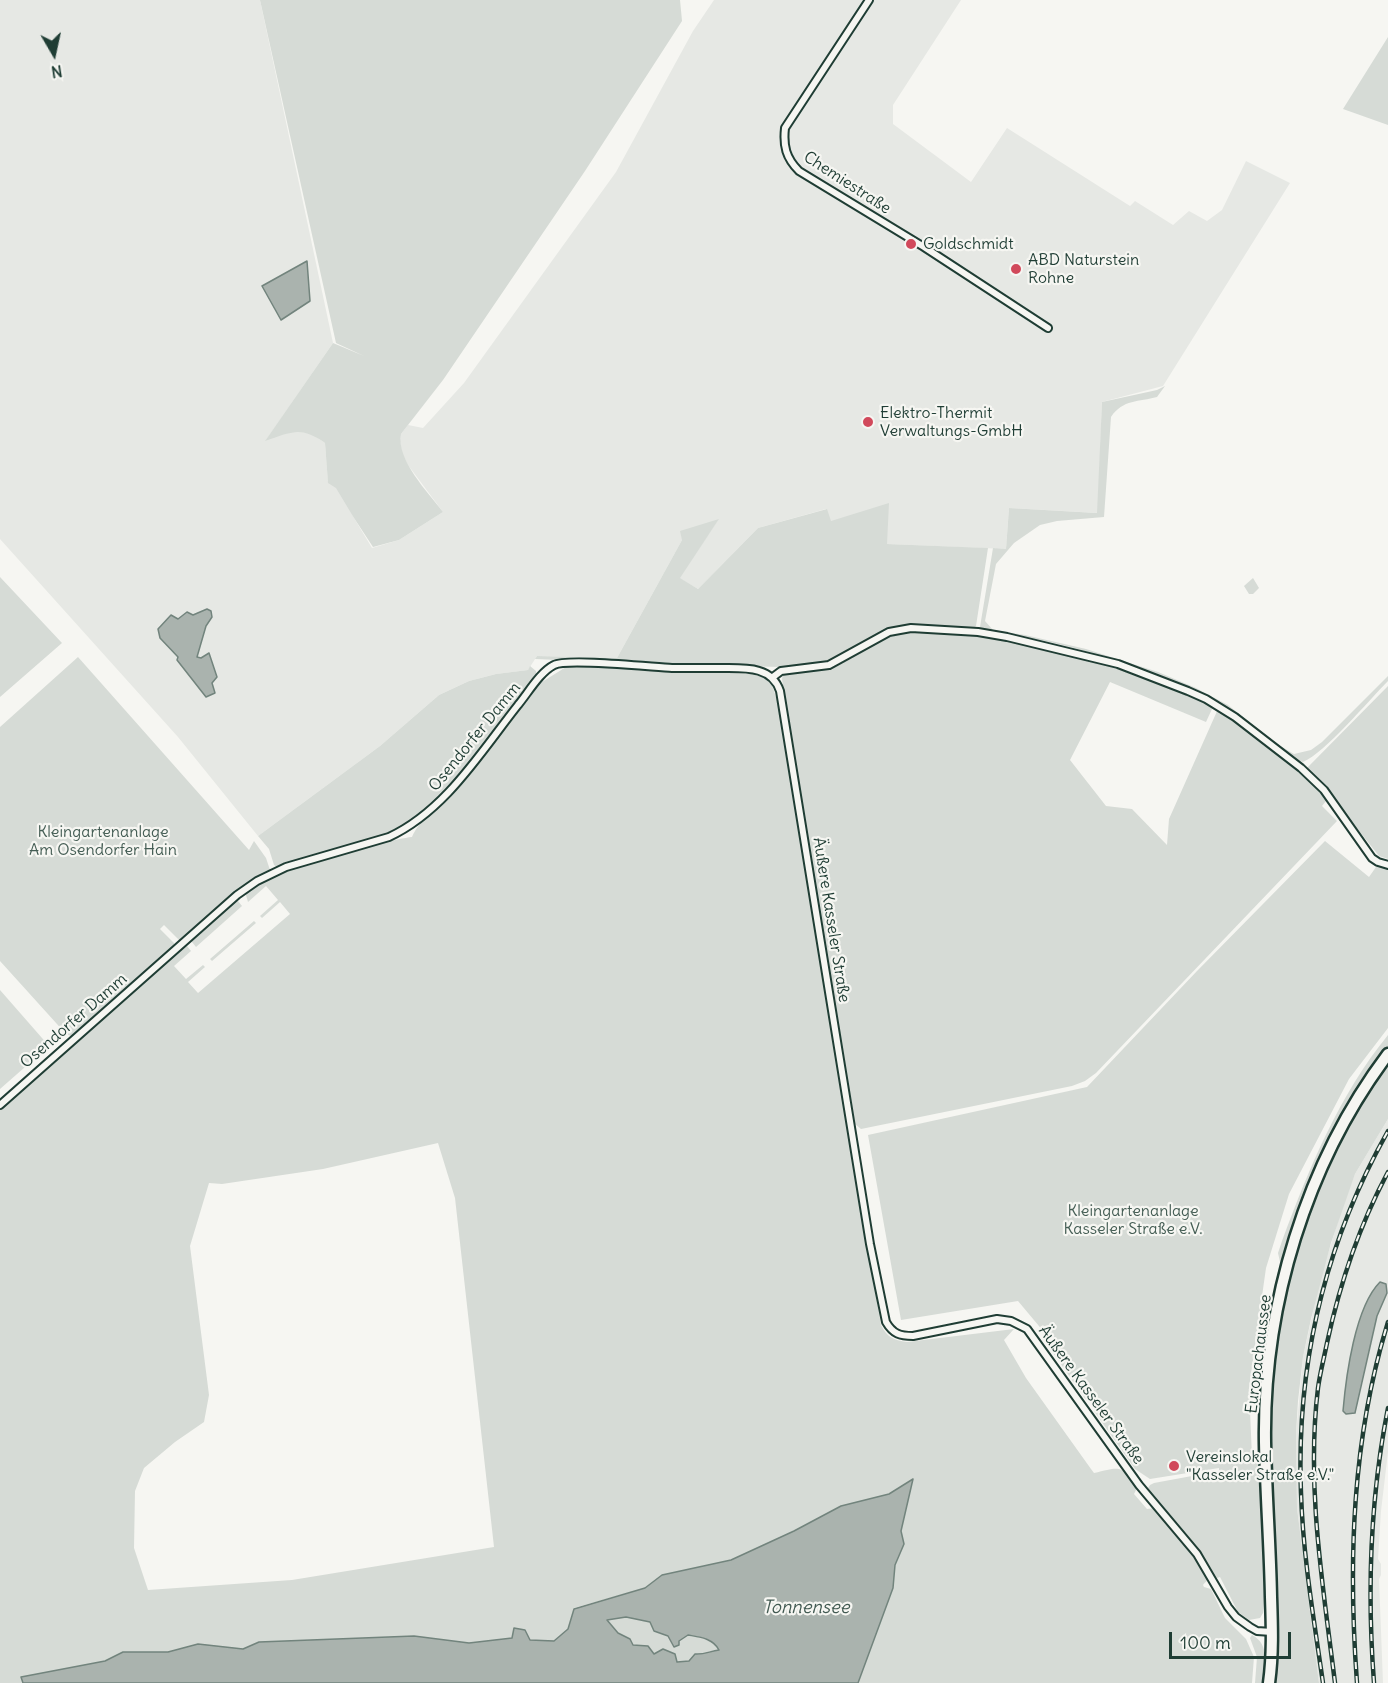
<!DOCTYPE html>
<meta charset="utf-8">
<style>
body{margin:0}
#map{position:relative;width:1388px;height:1683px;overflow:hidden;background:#f6f6f2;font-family:Delius,sans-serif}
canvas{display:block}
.north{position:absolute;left:24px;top:24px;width:60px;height:60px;-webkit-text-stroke:4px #f6f6f2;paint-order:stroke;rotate:171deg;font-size:16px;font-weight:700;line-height:24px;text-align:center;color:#1f3d34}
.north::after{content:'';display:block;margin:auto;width:21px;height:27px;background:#1f3d34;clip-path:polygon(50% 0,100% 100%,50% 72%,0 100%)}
.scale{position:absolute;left:1169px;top:1632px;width:122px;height:27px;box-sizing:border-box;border:3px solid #1f3d34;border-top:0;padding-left:8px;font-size:18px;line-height:21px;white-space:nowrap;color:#1f3d34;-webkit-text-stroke:4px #f6f6f2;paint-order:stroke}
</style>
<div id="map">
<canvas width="1388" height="1683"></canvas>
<div class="north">N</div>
<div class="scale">100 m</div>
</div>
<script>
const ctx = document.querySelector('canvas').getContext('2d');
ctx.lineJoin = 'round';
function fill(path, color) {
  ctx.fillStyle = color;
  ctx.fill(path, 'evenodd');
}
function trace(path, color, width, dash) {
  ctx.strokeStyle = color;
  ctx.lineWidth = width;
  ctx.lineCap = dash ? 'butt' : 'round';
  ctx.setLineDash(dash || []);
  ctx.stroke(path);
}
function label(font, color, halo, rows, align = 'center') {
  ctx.font = font + ' Delius,sans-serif';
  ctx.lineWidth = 4.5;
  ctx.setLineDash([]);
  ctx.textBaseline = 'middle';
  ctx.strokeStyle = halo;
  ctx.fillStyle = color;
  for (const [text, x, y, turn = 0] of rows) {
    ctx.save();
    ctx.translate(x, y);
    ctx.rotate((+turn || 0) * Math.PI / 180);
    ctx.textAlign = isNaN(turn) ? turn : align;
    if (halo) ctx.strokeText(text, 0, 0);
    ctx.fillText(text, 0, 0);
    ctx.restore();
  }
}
fill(new Path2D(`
 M0,0H260L333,343L266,440L288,432L311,433L325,443L328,482L340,486L354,518L372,548L399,540L443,512L408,465L401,452L400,441L401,434L408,425L423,428L464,383L616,172L693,31L714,0H961L893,105V124L971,182L1007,128L1130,206L1135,201L1173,225L1189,211L1207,221L1222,210L1246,161L1290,183L1163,386L1102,402L1098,513L1009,508L1006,549L887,544L830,521L826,509L758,528L698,589L679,578L718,520L682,540L617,658L537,656L528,670L496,674L469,681L439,695L380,746L258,836L178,737L0,539Z
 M1388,1119V1452L1381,1511L1378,1559L1381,1564V1575L1379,1579L1383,1683H1319L1297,1508L1296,1434L1303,1357L1320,1280L1343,1205L1355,1174ZM1387,1293L1377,1316L1356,1413L1343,1411L1347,1375L1361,1314Z`), '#e6e8e4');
fill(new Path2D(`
 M260,0H680L682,21L585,171L443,380L401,434C396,460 428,492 443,512L399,540L373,547L354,518L336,488L328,483L325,443C302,426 290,432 265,441L333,343L364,356L336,343Z
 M1388,37V125L1343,109Z
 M1165,386L1157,397C1139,402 1123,399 1111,417L1104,517L1057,521L1040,525L1014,543L996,564L985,621L993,630L1025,635L1086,649L1158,672L1196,688L1228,705L1277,744L1294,754L1311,750L1322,742L1388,676V681C1369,700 1325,753 1303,762C1279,754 1246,719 1221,704C1204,693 1186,686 1167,679C1108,655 1045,638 982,630L980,627L993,548L1006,549L1009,508L1097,513L1102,402L1157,390Z
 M889,503L887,544L988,548L976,626L973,629L932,625L897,627L870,638L833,660L812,665L784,667L681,665L535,659L537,656L617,658L682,540L680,531L719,519L680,578L698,589L758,528L827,509L831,521Z
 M0,577L62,643L0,697Z
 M1253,578L1259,588L1253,594H1249L1244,586Z
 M909,631C1013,632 1117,661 1211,706L1212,709L1206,722L1110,682L1070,760L1106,806L1132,809L1167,845L1169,819L1218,709L1305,777L1325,798L1326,801L1322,806L1337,821L1096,1073L1085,1081L1072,1086L861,1129L855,1124L782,679L783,675C801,670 818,672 835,665C862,653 878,636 909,631Z
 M78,657L249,850L254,841L266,858L270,870L221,905L181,942L164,925L160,929L174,943V949L71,1036L66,1034L0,961V727Z
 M530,666L536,671V678L523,690L519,698L446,791L415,819L398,830L377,839L277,867L274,865L269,849L258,836L380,746L439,695L469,681L496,674L528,670Z
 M592,666L751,674L770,679L778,703L881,1325C887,1337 893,1340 907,1342L1014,1329L1004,1340L1026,1378L1091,1469L1094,1473C1121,1467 1121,1464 1137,1488L1134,1494L1147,1509L1155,1508C1164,1519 1206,1566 1208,1577C1208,1581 1205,1582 1203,1585L1204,1587L1211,1589L1225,1618L1246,1639L1254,1657L1252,1683H858L893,1588L895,1565L904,1544L901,1531L912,1480L889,1494L841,1506L794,1531L731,1560L662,1575L645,1588L574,1608L568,1629L554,1642L529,1640L514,1628L512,1638L469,1643L414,1636L259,1642L243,1649L198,1644L168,1652H123L105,1661L21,1677L23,1683H0V1110L183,945L187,946L191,951L174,966L186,979L203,965L205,967L188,982L198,993L290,914L280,902L262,918L260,916L278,900L266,886L248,902L246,895C256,873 385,840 412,837C419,820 437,809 451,796L542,682L566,667ZM438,1143L455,1198L494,1547L292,1580L148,1590L134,1548L135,1491L144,1468L175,1442L204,1422L209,1395L190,1246L209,1183L222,1184L323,1169Z
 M1388,686V859L1379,856L1325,788L1306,769Z
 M1325,841L1369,877L1376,867L1388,868V1028L1349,1079L1289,1194L1266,1268L1249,1388L1252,1457L1257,1456C1257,1390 1265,1327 1280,1262L1278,1253L1282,1241C1309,1168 1339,1095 1388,1035V1046L1343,1116L1274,1302L1264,1565V1604L1263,1613L1260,1618L1249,1620L1238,1612L1220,1577L1217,1578L1200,1551L1152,1496L1148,1488L1150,1485L1154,1483L1219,1471V1468L1150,1479L1135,1469L1094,1411L1096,1406L1086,1400L1051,1350L1054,1344L1018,1301L901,1320L868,1135L1087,1087L1197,971Z
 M233,901H238L242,906L196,947L192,942V937Z
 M254,921L256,923L212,961L210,959Z
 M0,990L49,1046L0,1089Z
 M1388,1061V1119L1355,1174L1331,1243L1311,1319L1303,1357L1298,1401L1296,1434L1297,1508L1319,1683H1276C1283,1607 1272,1531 1270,1455C1266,1306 1308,1184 1388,1061Z
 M626,1617L650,1622L654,1631L679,1641L687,1635C700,1637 713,1639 719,1650C708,1650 699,1658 688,1661C670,1664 650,1652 633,1645C629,1637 622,1638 617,1632C612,1627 612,1623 606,1620Z
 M1252,1635C1271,1645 1264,1665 1262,1683H1255L1257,1657L1250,1638Z`), '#d6dbd6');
const water = new Path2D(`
 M307,261L310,301L281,320L262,286Z
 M207,609L211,611L212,617L206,626L197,657L201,658L209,653L217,677L212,683L215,693L206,697L177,660L178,657L160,638L158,629L171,615L178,619L187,612L193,615Z
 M1380,1282L1386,1284L1387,1293L1377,1316L1355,1413L1346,1414L1343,1411C1346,1376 1355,1307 1380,1282Z
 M913,1479L901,1531L904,1544L895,1565L893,1588L858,1683H23L21,1677L105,1661L123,1652H168L198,1644L243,1649L259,1642L414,1636L469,1643L512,1638L514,1628L525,1630L530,1640L554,1641L568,1629L574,1609L645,1588L662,1575L731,1560L794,1531L841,1506L889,1494ZM626,1617L650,1622L654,1631L668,1636L674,1647L679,1645V1641L688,1635C699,1637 713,1638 719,1650C710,1651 704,1655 695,1654L689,1661L677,1662L675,1654L663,1649L654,1654L648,1646L633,1645L630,1639L618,1633L607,1620Z`);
fill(water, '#aab3ae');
trace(water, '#72847d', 1.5);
const minor = new Path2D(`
 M869,0L785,128C783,146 786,158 799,171L924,247L1048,328
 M773,677L781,671L829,665L889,632L911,628L978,632L1007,637L1118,664L1188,691L1206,699L1235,717L1301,768L1324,790L1372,858L1378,862L1388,865
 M0,1105L237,895L257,881L286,867L389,837C445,811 480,753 518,705C528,693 540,672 554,665C567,658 652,667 672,668C686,668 700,668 713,668C738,669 771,663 780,691L870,1244L886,1322C893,1334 900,1336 913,1336L997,1319L1011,1321L1027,1329L1139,1485L1197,1554L1228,1607L1236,1617L1250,1627L1257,1631L1272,1632`);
const primary = new Path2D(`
 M1269,1683C1273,1654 1272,1626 1271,1597C1270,1545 1266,1494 1265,1442C1263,1306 1306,1163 1388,1054`);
trace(minor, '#1f3d34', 10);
trace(primary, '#1f3d34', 15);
trace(minor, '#f6f6f2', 6);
trace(primary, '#f6f6f2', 10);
const rail = new Path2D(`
 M1323,1683C1314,1620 1303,1557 1301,1493C1296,1365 1325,1243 1388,1131
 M1335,1683C1323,1586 1306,1486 1318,1388C1320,1373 1324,1358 1327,1343C1340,1283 1359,1226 1388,1172
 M1357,1683C1348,1561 1352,1439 1388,1322
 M1374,1683C1367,1591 1370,1499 1388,1408`);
trace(rail, '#1f3d34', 4.5);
trace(rail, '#f6f6f2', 2, [7]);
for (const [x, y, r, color] of [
 [911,244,6,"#d1495b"],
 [1016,269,6,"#d1495b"],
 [868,422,6,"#d1495b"],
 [1174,1466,6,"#d1495b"]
]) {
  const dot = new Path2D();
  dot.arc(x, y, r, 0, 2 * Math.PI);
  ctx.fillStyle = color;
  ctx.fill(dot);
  trace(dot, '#f6f6f2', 2);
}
label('16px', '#1f3d34', '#f6f6f2', [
 ["Chemiestraße",847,183,33],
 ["Osendorfer Damm",475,737,-51],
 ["Äußere Kasseler Straße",831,920,81],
 ["Osendorfer Damm",74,1021,-41],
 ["Europachaussee",1259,1354,-83],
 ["Äußere Kasseler Straße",1091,1395,54]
]);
label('16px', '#1f3d34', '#f6f6f2', [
 ["Goldschmidt",923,244],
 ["ABD Naturstein",1028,260],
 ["Rohne",1028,278],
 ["Elektro-Thermit",880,413],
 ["Verwaltungs-GmbH",880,431],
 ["Vereinslokal",1186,1457],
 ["\"Kasseler Straße e.V.\"",1186,1475]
], 'left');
label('16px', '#445d54', '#f6f6f2', [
 ["Kleingartenanlage",103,832],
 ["Am Osendorfer Hain",103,850],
 ["Kleingartenanlage",1133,1211],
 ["Kasseler Straße e.V.",1133,1229]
]);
label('italic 18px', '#425a52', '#f6f6f2', [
 ["Tonnensee",806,1608]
]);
</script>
